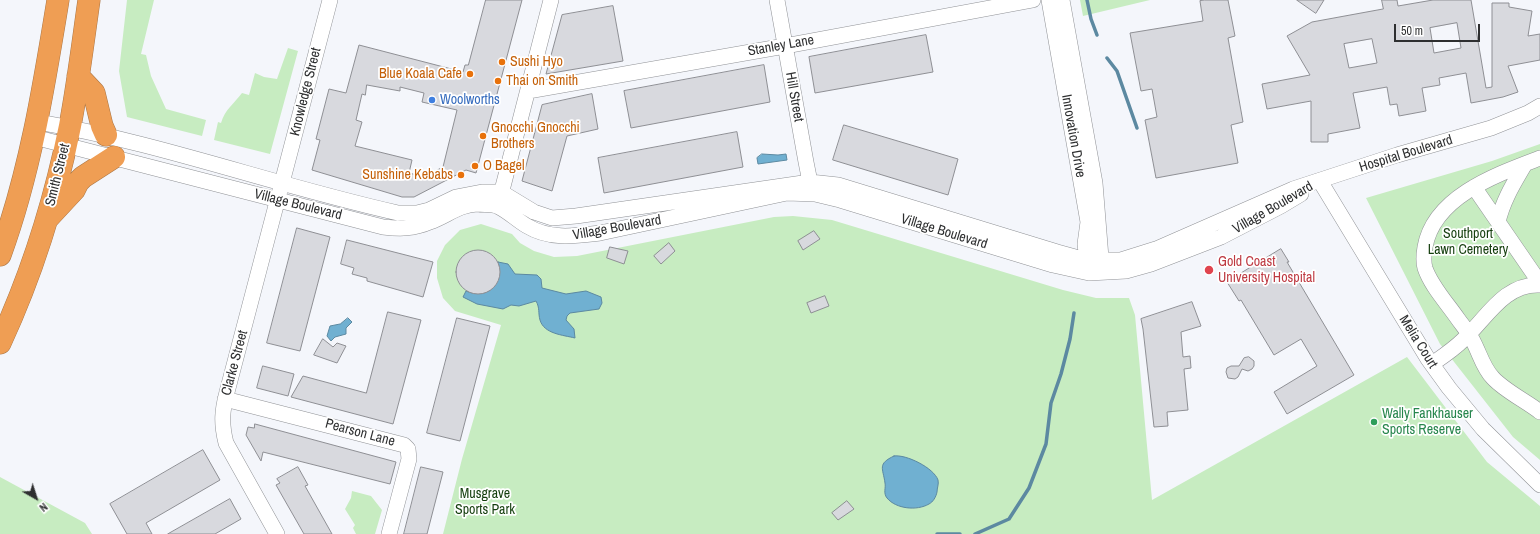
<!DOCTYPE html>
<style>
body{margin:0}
#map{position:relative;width:1540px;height:534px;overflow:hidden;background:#f4f6fb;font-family:"Archivo Narrow",sans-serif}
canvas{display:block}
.north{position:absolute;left:16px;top:478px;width:40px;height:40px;-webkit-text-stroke:3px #fff;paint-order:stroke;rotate:141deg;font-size:11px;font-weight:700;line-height:16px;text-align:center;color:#2e2f30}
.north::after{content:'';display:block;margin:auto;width:14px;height:18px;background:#2e2f30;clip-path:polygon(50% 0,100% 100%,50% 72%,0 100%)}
.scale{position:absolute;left:1394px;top:24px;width:86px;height:18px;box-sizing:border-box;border:2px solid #2e2f30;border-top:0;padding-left:5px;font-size:12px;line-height:14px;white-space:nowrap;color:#2e2f30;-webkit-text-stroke:3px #fff;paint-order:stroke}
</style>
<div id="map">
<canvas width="1540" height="534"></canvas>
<div class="north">N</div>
<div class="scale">50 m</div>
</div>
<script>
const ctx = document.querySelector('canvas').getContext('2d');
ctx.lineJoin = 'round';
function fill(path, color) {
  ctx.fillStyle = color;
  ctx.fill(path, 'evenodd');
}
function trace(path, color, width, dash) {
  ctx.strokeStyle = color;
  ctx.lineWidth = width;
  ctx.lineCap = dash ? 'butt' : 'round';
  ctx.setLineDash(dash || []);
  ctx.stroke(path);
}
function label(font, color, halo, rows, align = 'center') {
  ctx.font = font + ' "Archivo Narrow",sans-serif';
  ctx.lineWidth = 3.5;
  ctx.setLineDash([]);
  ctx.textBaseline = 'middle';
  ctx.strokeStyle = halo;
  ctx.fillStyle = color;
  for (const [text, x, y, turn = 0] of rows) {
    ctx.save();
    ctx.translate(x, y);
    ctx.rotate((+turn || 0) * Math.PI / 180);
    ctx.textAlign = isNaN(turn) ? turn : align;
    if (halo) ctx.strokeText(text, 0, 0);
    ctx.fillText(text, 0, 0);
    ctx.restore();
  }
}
fill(new Path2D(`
 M127,0H154L141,54L146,55L151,76L166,109L206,120L202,136L127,117L119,71Z
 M1080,0H1150L1083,16Z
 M288,48L298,51L270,154L214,140L218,122L221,123C225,109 234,104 242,93L249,95L255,73L264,77L277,79Z
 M1540,144V460L1513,437L1440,344L1366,198L1492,161Z
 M793,216L832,220L1063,290L1096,298H1129L1135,315L1152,500L1407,357L1487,462L1540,506V534H443L462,459L501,325L455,311L443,298L437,278V261L445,245L460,230L481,224L512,234L520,243L534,251L554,257L577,256L774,217Z
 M0,477L85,523L92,534H0Z
 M352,491L371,496L382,510L375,534H356L353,528L355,525L345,509L351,498Z`), '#c7ecc1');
const water = new Path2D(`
 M762,154L778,155L786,154L787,160L758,164L757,158Z
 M498,262L508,264L515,274L537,275L541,279L542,288L566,294L586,291L601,297L602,303L599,309L570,313L567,316L566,320L574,329L575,338C563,335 544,334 540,320C538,313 540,308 536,301L519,306L511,305L503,309L477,304L463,297L466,291C488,300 504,284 498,262Z
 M348,318L352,322L346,328V334L335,337L331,341L327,336L330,326L340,324Z
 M894,456C906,454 934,468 938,480C939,484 937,488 937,492C936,497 933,502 929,504C917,511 896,509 887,498C883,493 886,488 885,483C883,468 877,464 894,456Z`);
fill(water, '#70b0d1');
trace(water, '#5c89a1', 1);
trace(new Path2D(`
 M1087,0L1091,19L1097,35
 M1107,58L1117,71L1137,128
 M937,534H960
 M975,534L1009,519L1029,488L1046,444L1051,403L1061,374L1070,339L1074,313`), '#5c89a1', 3.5);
const building = new Path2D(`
 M486,0H522L476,173L466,170L414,197H402L312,170L320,140L316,139L329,89L346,93L359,45L463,72L465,65H468ZM367,85L400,91V87L424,93L422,102L457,110L443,167L424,177L409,173L412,160L355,146L362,122L356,120L362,94L365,95Z
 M1205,0H1228L1235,36L1228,38L1243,122L1231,125L1238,163L1156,178L1145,120L1157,117L1152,89L1141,91L1130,33L1203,21L1200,1Z
 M1297,0H1324L1316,13Z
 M1382,0H1397L1398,6L1433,0H1471L1486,88L1492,87V3H1509V7L1532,11L1528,36L1540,34V60L1508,66L1518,92L1503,97L1471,103L1466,73L1439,78L1440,85L1422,88L1426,111L1399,116L1397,104L1390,105L1387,87L1353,93L1360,128L1328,134V142H1311V101L1267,109L1262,84L1310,75L1287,36L1312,22L1383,9ZM1457,23L1461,48L1434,53L1430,28ZM1372,39L1377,63L1349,68L1344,44Z
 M613,6L623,61L546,74L562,15Z
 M926,35L933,72L815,93L809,57Z
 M764,65L770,102L631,128L624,91Z
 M592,94L598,129L567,136L552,191L522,181L542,105Z
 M844,125L958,159L948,195L833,160Z
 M737,132L743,167L604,193L598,158Z
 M297,228L330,237L300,351L267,343Z
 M814,231L820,239L803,250L798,241Z
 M347,240L433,262L423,297L367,281V278L352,274L354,268L341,264Z
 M669,243L675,251L661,264L654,256Z
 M610,247L628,251L624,264L607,258Z
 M1281,249L1289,262H1287L1354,375L1287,414L1274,392L1317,366L1301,339L1274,355L1241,300L1239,301L1227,282Z
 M456 272a22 22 0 1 1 44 0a22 22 0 1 1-44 0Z
 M825,296L829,306L811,313L807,303Z
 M1192,302L1201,326L1181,332L1183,357L1190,356L1191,368L1184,369L1188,410L1167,412L1168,426L1154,427L1143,329L1141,319Z
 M388,312L421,320L393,424L291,397L303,376L366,393Z
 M457,318L490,326L460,441L427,433Z
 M323,339L333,347L337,343L346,346L337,363L314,355Z
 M1249,357L1254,361V366L1252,369L1248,371L1242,369L1238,377L1235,379L1228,378L1226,372L1227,368L1231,366H1239L1244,358Z
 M263,366L294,374L288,396L257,388Z
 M255,424L396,462L390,484L263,452L261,461L246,435L248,427L254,428Z
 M203,450L220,480L146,523L152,534H127L110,504Z
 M298,467L308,485L305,486L332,534H304L276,485L280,483L277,479Z
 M421,467L443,472L427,534H404Z
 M230,499L241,519L215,534H168Z
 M847,501L854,509L838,520L832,513Z`);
fill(building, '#d8d9de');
trace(building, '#8e8f94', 1);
const minor = new Path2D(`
 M777,0L806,162L810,182L814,191
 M1049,0L1088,222L1085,244L1088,268
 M1062,0L1095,183L1102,270
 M528,91L785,46L1033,0
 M38,122C160,143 277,186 398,213H417L429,210L456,197L482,192H501L534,212L552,218L576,216L810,182L838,185L1057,252L1086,260H1121L1156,249L1293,189L1397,155L1491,128L1528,113L1540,106
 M34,137L383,227C400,229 414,229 430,222C447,216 460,204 478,204C484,205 494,204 499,207C509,212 517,220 527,226C550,240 575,236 600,233L787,193L815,194L840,200L1053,265L1089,273L1126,271L1151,264L1221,237L1281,206L1301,194
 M1540,158C1498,174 1434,196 1425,247C1424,253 1423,261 1425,268C1431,286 1447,303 1458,319C1463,326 1469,333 1473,341C1480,354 1483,368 1493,378C1505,391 1526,401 1540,412
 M1320,181L1428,359L1449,388L1483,429L1540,485
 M1474,187L1540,283
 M499,202L551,0
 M1498,222C1503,200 1514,183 1525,164
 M1432,364C1442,357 1454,349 1463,340C1486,319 1504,283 1540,285
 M225,399L404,445L408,449L409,459L389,534
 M277,534L226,443C221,423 222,411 227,392L330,0`);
const highway = new Path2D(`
 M78,76L94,93L102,126L106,135
 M48,218L74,190L78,182L83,177L114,157
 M0,255C30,173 44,86 58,0
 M0,343C32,274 55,200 70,126C78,84 83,42 89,0`);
trace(minor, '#919397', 16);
trace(highway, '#ab7747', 23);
trace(minor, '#fff', 15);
trace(highway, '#ef9e54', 22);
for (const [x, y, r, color] of [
 [502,62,4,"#e8710a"],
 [470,74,4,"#e8710a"],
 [498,81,4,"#e8710a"],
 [432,100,4,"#3f7fe0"],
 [483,136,4,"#e8710a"],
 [475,166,4,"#e8710a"],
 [461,175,4,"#e8710a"],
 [1209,270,5,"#e0444e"],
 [1374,422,4,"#2e9e5b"]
]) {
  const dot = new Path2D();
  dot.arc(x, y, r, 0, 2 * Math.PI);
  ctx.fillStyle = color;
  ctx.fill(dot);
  trace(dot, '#fff', 1.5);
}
label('14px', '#2e2f30', '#fff', [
 ["Stanley Lane",781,46,-10],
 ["Knowledge Street",306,92,-76],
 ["Hill Street",794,97,80],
 ["Innovation Drive",1073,136,80],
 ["Hospital Boulevard",1406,154,-17],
 ["Smith Street",58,175,-76],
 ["Village Boulevard",298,205,14],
 ["Village Boulevard",1273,208,-30],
 ["Village Boulevard",617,228,-10],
 ["Village Boulevard",944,232,17],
 ["Melia Court",1418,342,58],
 ["Clarke Street",235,363,-75],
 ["Pearson Lane",360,433,15]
]);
label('14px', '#c56008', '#fff', [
 ["Sushi Hyo",510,62],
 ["Blue Koala Cafe",462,74,"right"],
 ["Thai on Smith",506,81],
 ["Gnocchi Gnocchi",491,128],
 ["Brothers",491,144],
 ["O Bagel",483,166],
 ["Sunshine Kebabs",453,175,"right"]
], 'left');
label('14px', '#366cbe', '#fff', [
 ["Woolworths",440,100]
], 'left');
label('14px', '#143e0d', '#fff', [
 ["Southport",1468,234],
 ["Lawn Cemetery",1468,250],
 ["Musgrave",485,494],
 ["Sports Park",485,510]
]);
label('14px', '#be3a42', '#fff', [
 ["Gold Coast",1218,262],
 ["University Hospital",1218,278]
], 'left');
label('14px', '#27864d', '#fff', [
 ["Wally Fankhauser",1382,414],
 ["Sports Reserve",1382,430]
], 'left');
</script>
